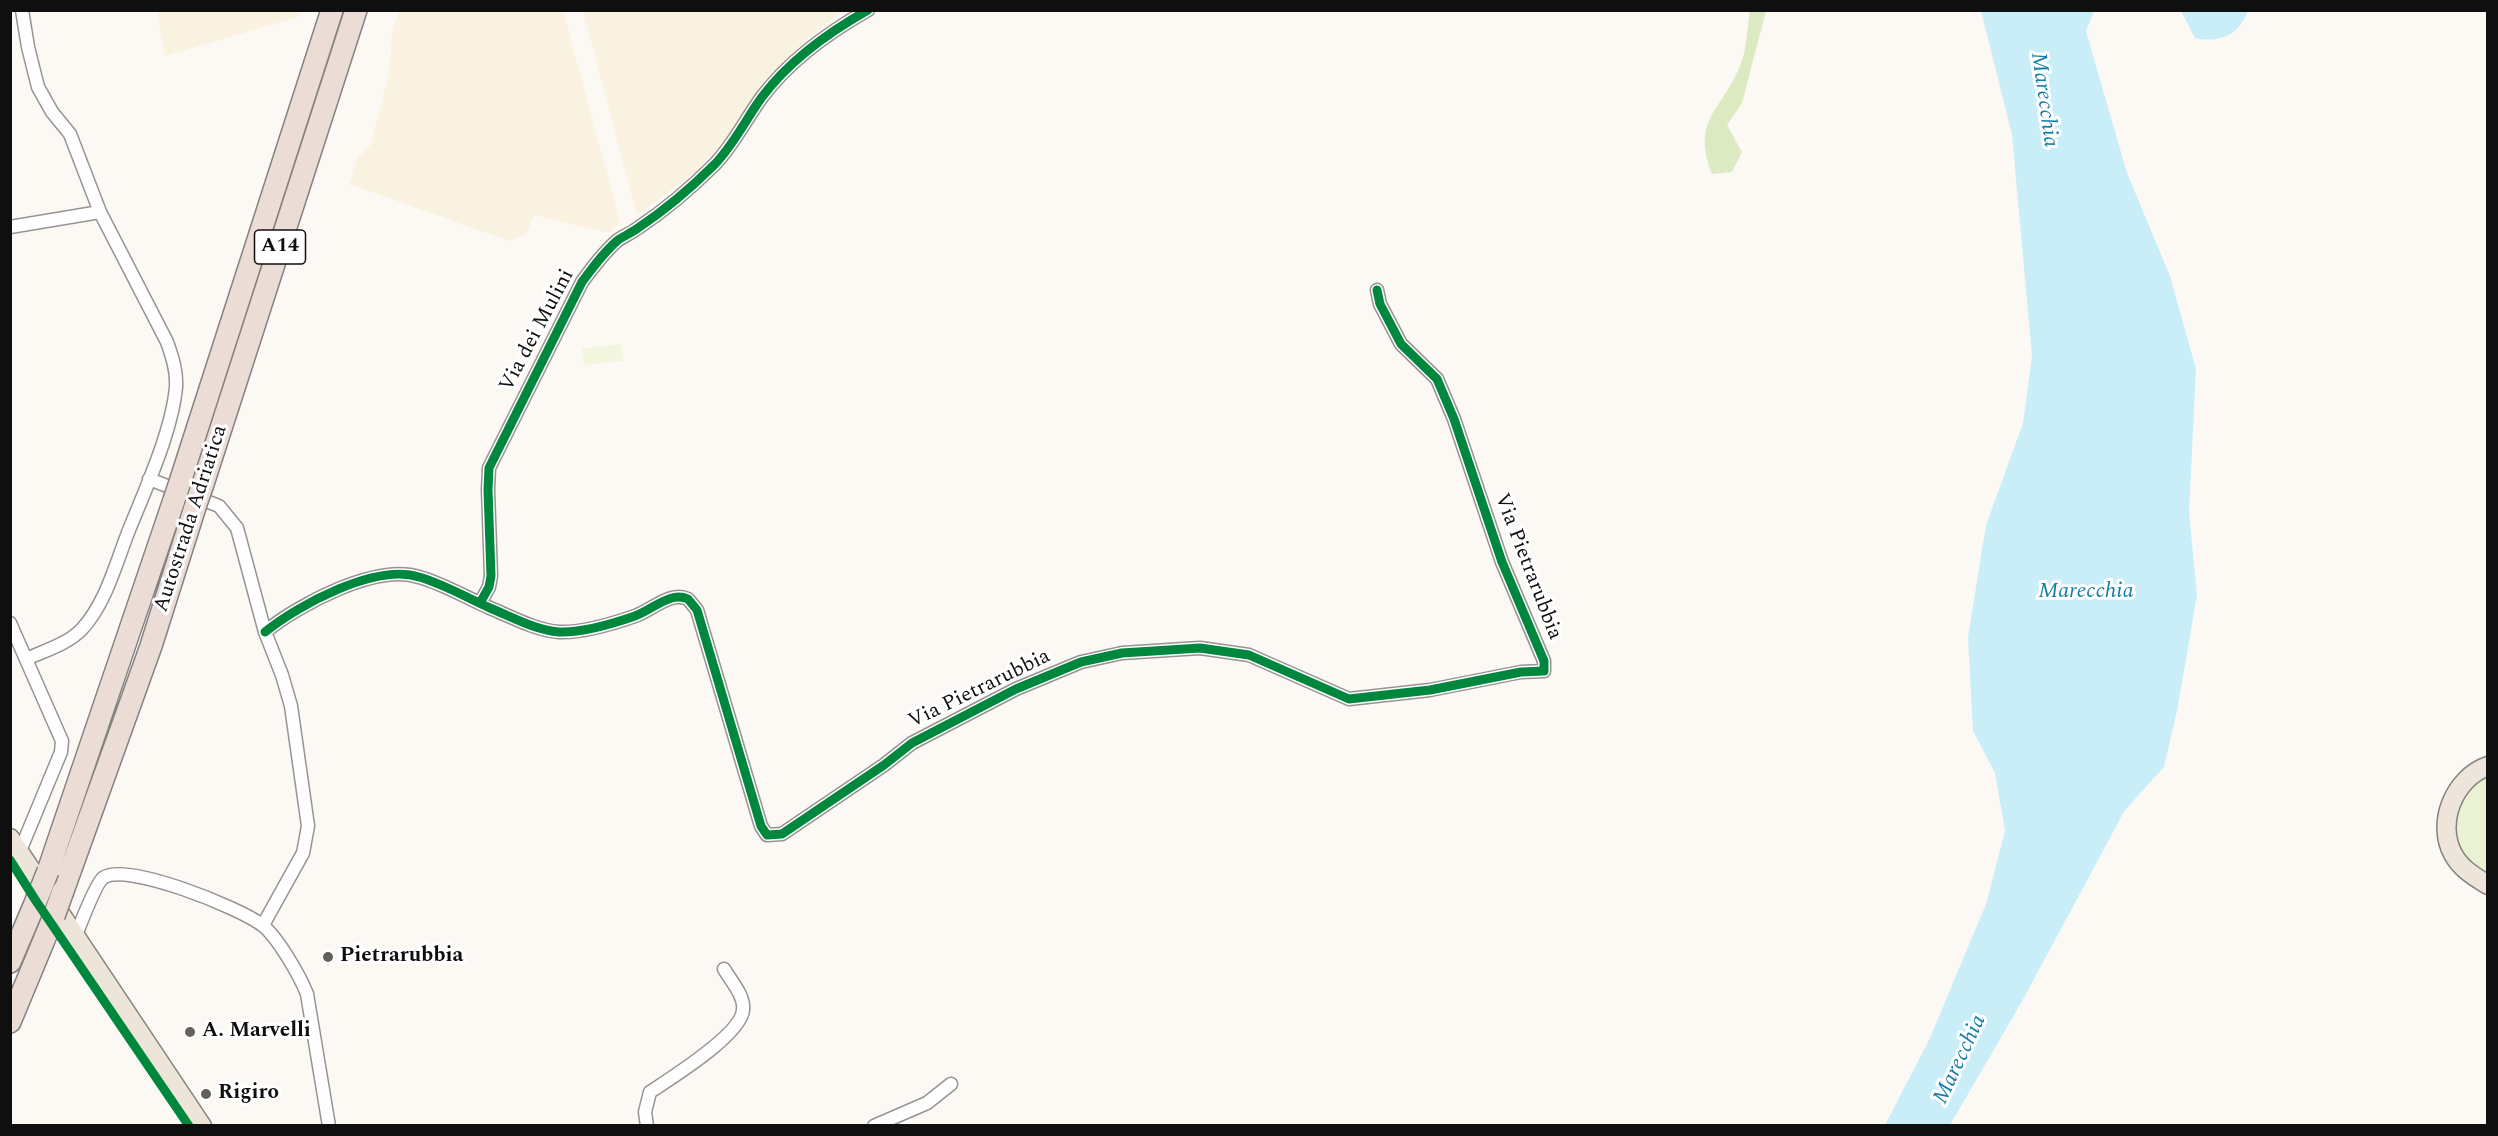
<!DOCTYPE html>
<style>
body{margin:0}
#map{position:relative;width:2498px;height:1136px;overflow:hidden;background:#fcf9f5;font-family:Spectral,serif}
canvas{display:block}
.frame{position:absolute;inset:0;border:12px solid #0f0f0f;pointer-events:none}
</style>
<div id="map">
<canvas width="2498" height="1136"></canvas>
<div class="frame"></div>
</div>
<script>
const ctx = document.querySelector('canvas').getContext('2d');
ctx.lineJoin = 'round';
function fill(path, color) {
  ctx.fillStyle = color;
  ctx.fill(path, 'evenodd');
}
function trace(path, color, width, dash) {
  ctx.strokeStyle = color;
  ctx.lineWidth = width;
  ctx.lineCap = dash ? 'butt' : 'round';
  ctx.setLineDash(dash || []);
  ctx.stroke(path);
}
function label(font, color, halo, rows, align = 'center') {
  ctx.font = font + ' Spectral,serif';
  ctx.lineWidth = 6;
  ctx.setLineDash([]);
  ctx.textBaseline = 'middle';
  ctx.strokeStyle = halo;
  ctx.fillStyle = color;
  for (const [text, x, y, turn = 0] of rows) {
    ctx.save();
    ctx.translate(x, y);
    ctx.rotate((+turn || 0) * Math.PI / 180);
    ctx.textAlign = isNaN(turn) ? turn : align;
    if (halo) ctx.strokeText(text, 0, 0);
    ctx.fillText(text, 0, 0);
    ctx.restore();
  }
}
fill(new Path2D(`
 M157,11V10L300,11L298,17L165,56Z
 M399,11H563L620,221L609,233L534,215L526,234L509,241L350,184L357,159L371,144L389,74L392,33Z
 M583,11V10L843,11L808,38L763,82L730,133L696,172L637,215Z`), '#f9f2e1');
fill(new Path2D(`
 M2487,774V874C2478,869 2465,859 2461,849C2449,823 2459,784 2487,774Z`), '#eaf2d4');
fill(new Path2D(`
 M1750,11H1766L1742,103L1727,125L1742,152L1732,172L1712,174C1691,119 1721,112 1740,66C1747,50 1747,28 1750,11Z`), '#dceac1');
fill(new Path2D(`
 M621,344L623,361L584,365L582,349Z`), '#f3f6de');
fill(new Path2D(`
 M1981,11H2094L2086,31L2127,173L2170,276L2196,369L2189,512L2197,595L2177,711L2164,767L2125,810L2021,1003L1950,1125H1885L1930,1038L1986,904L2005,831L1995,773L1973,731L1968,637L1986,525L2023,423L2032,356L2012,135Z
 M2181,11V10L2248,11C2238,36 2220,43 2195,38Z`), '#caeef8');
const street = new Path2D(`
 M22,10L28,47L38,87L52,112L70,134L100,212L167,342C172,356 177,371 176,387C172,431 146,488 129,530C116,563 106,603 82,629C68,644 44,651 26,659
 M10,227L100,212
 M149,479L219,506L237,528L265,632L282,675L291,706L308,826L303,853L263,925
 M480,603L489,587L491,576L488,490L489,468L582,282C593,267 604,252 618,240C624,236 631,233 638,228C665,210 692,187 715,164C734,144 746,119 762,97C789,61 829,32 868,10
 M10,623L62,741L61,752L20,851
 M265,632C298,605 376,563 419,577C444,584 467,598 490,608C512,617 535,630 559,632C583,633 612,624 635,616C652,610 670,591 688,599L697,610L761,826L767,835L782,834L884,765L912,743L1016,689L1081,662L1122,653L1200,648L1249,655L1349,699L1430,690L1521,672L1544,671V661L1502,562L1454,419L1437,379L1401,344L1380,304L1377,290
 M76,935C80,925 96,883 103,878C125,861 240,908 262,925C277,936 300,976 307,994L329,1126
 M647,1126L645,1112L650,1092C671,1078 741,1035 743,1010C745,996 731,981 724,969
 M874,1126L927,1103L951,1084`);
const primary = new Path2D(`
 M2488,766C2454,778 2436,823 2453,854C2461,869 2474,876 2488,885
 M10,838L202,1126`);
const highway = new Path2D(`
 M181,479L332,10
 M203,484L356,10
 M48,871L174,500
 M63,891L151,646L196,504
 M10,962L36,901
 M10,1022L54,916`);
trace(street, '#969493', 15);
trace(primary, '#838280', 21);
trace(highway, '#838280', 24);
trace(street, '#fffefe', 12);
trace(primary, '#eee5da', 18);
trace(highway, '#ebdcd6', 21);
const highwayBridge = new Path2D(`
 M174,500L181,479
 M196,504L203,484
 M36,901L48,871
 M54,916L63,891`);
trace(highwayBridge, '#838280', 24, []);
trace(highwayBridge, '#ebdcd6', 21);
trace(new Path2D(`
 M480,603L489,587L491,576L488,490L489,468L582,282C593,267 604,252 618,240C624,236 631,233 638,228C665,210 692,187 715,164C734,144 746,119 762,97C789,61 829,32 868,10
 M265,632C298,605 376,563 419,577C444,584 467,598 490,608C512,617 535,630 559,632C583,633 612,624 635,616C652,610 670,591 688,599L697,610L761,826L767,835L782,834L884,765L912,743L1016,689L1081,662L1122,653L1200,648L1249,655L1349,699L1430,690L1521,672L1544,671V661L1502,562L1454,419L1437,379L1401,344L1380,304L1377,290
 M10,860L36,901L189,1126`), '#00873e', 9);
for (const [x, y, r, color] of [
 [328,957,6,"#626160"],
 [190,1032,6,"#626160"],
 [206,1094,6,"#626160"]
]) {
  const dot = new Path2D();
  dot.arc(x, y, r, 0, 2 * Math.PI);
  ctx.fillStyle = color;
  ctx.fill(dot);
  trace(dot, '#fff', 2);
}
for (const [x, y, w] of [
 [280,247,51]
]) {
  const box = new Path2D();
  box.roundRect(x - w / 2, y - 17, w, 34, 4.5);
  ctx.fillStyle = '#fff';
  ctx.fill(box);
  trace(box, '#0f0f0f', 1.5);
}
label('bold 20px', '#0f0f0f', null, [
 ["A14",280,247]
]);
label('21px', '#0f0f0f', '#fff', [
 ["Via dei Mulini",538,331,-62],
 ["Autostrada Adriatica",192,519,-72],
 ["Via Pietrarubbia",1527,567,69],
 ["Via Pietrarubbia",980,690,-26]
]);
label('bold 21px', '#0f0f0f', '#fff', [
 ["Pietrarubbia",340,957],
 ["A. Marvelli",202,1032],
 ["Rigiro",218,1094]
], 'left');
label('italic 22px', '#127ea8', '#fff', [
 ["Marecchia",2043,100,82],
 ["Marecchia",2086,593],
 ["Marecchia",1961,1060,-65]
]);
</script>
